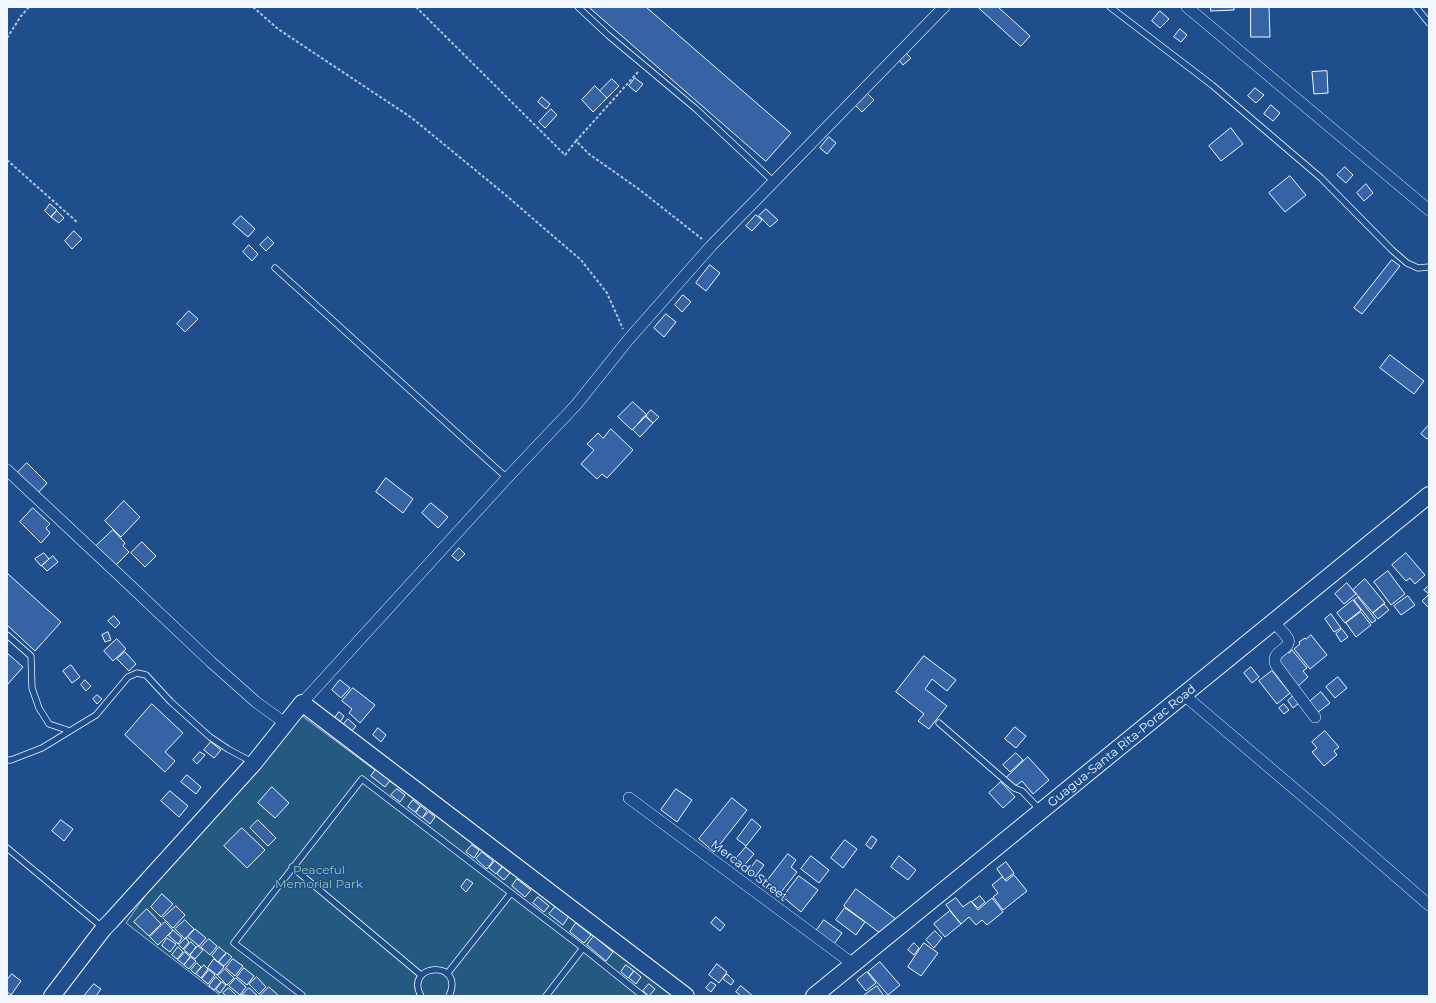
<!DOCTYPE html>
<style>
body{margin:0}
#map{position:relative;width:1436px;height:1003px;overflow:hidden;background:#1f4e8c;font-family:Montserrat,sans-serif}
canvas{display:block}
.frame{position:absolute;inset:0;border:8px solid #f2f6ff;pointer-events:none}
</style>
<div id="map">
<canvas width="1436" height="1003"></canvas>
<div class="frame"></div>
</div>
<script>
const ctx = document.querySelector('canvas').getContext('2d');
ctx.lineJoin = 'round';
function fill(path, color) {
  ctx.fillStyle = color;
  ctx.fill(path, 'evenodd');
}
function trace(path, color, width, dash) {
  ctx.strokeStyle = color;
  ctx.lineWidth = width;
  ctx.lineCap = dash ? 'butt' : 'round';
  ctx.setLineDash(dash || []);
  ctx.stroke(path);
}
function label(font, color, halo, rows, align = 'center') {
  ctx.font = font + ' Montserrat,sans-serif';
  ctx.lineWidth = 3;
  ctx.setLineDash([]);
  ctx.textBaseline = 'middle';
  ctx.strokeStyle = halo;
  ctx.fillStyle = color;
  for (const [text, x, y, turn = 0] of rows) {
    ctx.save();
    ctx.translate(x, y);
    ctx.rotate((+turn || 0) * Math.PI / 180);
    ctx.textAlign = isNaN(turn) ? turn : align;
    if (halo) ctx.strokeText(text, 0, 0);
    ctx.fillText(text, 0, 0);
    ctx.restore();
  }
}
const green = new Path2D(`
 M302,716L679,996H221L126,923L154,883Z`);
fill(green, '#245a82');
trace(green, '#a8bbd7', 1);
const building = new Path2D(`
 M589,7H646L791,133L766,161Z
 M978,7H998L1030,36L1021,46Z
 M1211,7H1234V10L1211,11Z
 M1251,7H1269L1270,37H1251Z
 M1160,11L1169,19L1160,28L1152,21Z
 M1180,29L1187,35L1181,42L1174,37Z
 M906,53L911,58L903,65L899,60Z
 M1327,71L1328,93L1314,94L1312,72Z
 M635,78L643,84L636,92L629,86Z
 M612,79L619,86L607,98L600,91Z
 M595,86L607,98L593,112L582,100Z
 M1255,88L1264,95L1256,103L1248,96Z
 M867,93L874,100L862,112L855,105Z
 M542,97L550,104L546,109L538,102Z
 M1271,105L1280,113L1273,121L1264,114Z
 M551,109L557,115L545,128L539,122Z
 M1231,128L1243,144L1221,161L1209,146Z
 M829,137L836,143L827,154L820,148Z
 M1345,167L1353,175L1346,183L1337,175Z
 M1290,176L1306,195L1285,212L1269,193Z
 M1366,184L1373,193L1364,201L1357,193Z
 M50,204L57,210L51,217L45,211Z
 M766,209L778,220L770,227L759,216Z
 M57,211L64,218L59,223L51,217Z
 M756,215L762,220L752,231L746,226Z
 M241,216L255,229L248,237L233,224Z
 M74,231L82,239L72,249L65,241Z
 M268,237L274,243L266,251L260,245Z
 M249,245L258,254L252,261L243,252Z
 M1392,260L1400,266L1362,314L1354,308Z
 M710,265L720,273L706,291L696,283Z
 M683,295L691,302L682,312L675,305Z
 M189,311L198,319L185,332L177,324Z
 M666,314L676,322L664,337L654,328Z
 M1390,355L1424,381L1414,394L1380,368Z
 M633,402L647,415L632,430L618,417Z
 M651,410L659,417L653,423L646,416Z
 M645,416L653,423L640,437L633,430Z
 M1428,426L1429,427V437L1427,439L1421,434Z
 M611,429L633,450L607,478L602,474L597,479L581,464L594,450L587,444L598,433L603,438Z
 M27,463L47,483L37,494L16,474Z
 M386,478L413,499L403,513L376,492Z
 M124,501L140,517L121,537L105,521Z
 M431,503L448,517L438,528L422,513Z
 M33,508L50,524L46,528L50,533L41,543L20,522Z
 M113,530L125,543L123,546L129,552L113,568L94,548Z
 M142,542L156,556L145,567L131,553Z
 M459,548L465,554L458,561L452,556Z
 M44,553L49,559L41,566L35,559Z
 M1406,553L1425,575L1415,584L1410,578L1406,581L1392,565Z
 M53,556L58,562L47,571L42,566Z
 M1388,571L1405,594L1391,605L1374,582Z
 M7,573L61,622L35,651L7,625Z
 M1365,579L1385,603L1373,613L1353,590Z
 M1347,583L1356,594L1344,604L1335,594Z
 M1429,586V608L1422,601L1429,594L1424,590Z
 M1408,596L1415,605L1401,615L1394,606Z
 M1358,597L1376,620L1372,623L1354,600Z
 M1353,600L1361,610L1345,623L1337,613Z
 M1384,604L1389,610L1378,619L1373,613Z
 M1361,612L1371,625L1356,637L1346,623Z
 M1331,614L1341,628L1334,632L1325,619Z
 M114,616L120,623L115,628L108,621Z
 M1342,629L1348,637L1341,642L1336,634Z
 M108,632L111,640L105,642L102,635Z
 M1311,635L1327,655L1310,669L1294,649L1300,644L1299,642L1305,638L1306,639Z
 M117,639L126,649L113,661L104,651Z
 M1292,650L1307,668L1303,671L1308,677L1297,687L1275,661L1287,651L1289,653Z
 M125,652L136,664L129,671L117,659Z
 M7,653L23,667L7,685Z
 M924,656L956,680L947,691L932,679L925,689L947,706L929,729L918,721L924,714L896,692Z
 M71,665L80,677L72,683L63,671Z
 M1251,667L1259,677L1252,683L1244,673Z
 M1272,671L1290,693L1277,704L1259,681Z
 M1338,677L1347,688L1335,698L1326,687Z
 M85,680L91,686L86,691L81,685Z
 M340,680L350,688L341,698L332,690Z
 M353,688L375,705L360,723L349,713L352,709L342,701Z
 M1321,692L1330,703L1317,713L1308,703Z
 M97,695L102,699L97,704L93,699Z
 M1293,696L1299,703L1293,708L1288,701Z
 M152,704L183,733L165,752L175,761L165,772L125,735Z
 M1284,704L1289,710L1284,714L1279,708Z
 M339,712L344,716L340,722L335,718Z
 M348,719L356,726L351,732L343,725Z
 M1015,727L1026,736L1016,748L1005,739Z
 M378,728L386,735L381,742L373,735Z
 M1325,731L1339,747L1334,751L1337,755L1324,766L1312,752L1317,748L1312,742Z
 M211,742L221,750L214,758L204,750Z
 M200,752L205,755L197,764L193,760Z
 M1016,753L1023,760L1010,772L1003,765Z
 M1028,757L1049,780L1033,794L1022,781L1014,787L1006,778Z
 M378,767L392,778L385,787L371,776Z
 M187,775L201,787L196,794L181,782Z
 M1001,782L1015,797L1003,808L989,793Z
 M272,787L289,803L275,818L258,803Z
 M397,789L405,795L400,802L391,795Z
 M676,789L692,800L677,822L661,810Z
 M170,791L188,806L179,817L161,801Z
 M732,798L747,810L714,852L699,839Z
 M413,800L420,806L415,812L408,807Z
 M421,806L427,811L422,818L416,813Z
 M429,812L435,817L430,824L423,818Z
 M752,819L761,827L746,846L737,839Z
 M61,820L73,829L64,841L52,831Z
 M258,820L276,838L268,846L250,828Z
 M242,828L265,850L247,868L224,846Z
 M872,836L877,840L871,849L866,845Z
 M845,840L857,849L843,868L831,858Z
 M472,845L479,850L474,858L466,852Z
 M746,847L754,854L742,868L734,861Z
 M482,852L493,861L487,869L476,859Z
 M788,854L796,860L791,867L797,872L778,896L764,885Z
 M811,856L829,870L819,883L801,869Z
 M899,856L916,870L908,880L891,867Z
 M757,860L764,865L755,877L748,872Z
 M495,861L502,867L496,874L489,868Z
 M1006,862L1014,873L1005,880L997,869Z
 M503,867L510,873L504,880L497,874Z
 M1014,875L1027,891L1003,910L993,897L998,893L992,885L1002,877L1006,881Z
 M799,876L818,890L801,912L783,897Z
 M467,879L473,883L466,892L461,887Z
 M517,879L531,890L525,897L512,886Z
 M856,889L896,919L884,936L844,906Z
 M162,894L173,904L161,917L151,907Z
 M980,896L985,902L978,908L972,902Z
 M538,897L549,906L544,912L533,903Z
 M956,898L963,907L971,901L978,910L992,898L1003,912L987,925L982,920L976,925L969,917L961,924L946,905Z
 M176,906L185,915L173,928L163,918Z
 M556,906L569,916L563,925L549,914Z
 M845,908L865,922L856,935L836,920Z
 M147,909L161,924L149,936L134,922Z
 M950,911L961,924L945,937L934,924Z
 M716,917L725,925L720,931L711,923Z
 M185,920L194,929L185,939L175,929Z
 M824,920L842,933L834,944L816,931Z
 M165,922L173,930L158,945L150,937Z
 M576,923L591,935L584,943L570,932Z
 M195,929L206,938L199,946L188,937Z
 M173,930L182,938L178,944L169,936Z
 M935,931L942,938L934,948L926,940Z
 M594,936L613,952L606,961L587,945Z
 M167,938L176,944L170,952L162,946Z
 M186,938L189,942L183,949L179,945Z
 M209,939L217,946L210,955L201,947Z
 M191,942L196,947L190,955L184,950Z
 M914,943L919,948L914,955L908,950Z
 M924,943L938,953L921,976L908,967Z
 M198,946L203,950L195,959L190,955Z
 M178,947L183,952L177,959L172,955Z
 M219,947L226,953L218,962L212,956Z
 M185,952L190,957L184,965L178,960Z
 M227,953L232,957L224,966L219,962Z
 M191,957L196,961L189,969L184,965Z
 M214,959L224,967L217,975L208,968Z
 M233,959L243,966L235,976L226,968Z
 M880,962L900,985L888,995L868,972Z
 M197,963L201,967L195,974L191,970Z
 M717,964L727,972L719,983L709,975Z
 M204,965L208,969L201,978L196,974Z
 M626,965L634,971L628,978L621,972Z
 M244,968L254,976L247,985L237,977Z
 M225,969L234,978L227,985L218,976Z
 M209,970L215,975L208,984L202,979Z
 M634,971L641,977L636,984L629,978Z
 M867,972L876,983L866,991L857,980Z
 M12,974L21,981L11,995L7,992V980Z
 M727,974L734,981L731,985L723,979Z
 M216,977L221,982L214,990L209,986Z
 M257,977L266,987L259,994L249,984Z
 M236,978L246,987L240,995L229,986Z
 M222,982L226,985L220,993L216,990Z
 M711,982L716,985L711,992L706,988Z
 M94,984L101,989L96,996H87L85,995Z
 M649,984L655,989L649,996L643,991Z
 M741,986L753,996H739L740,995L736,992Z
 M877,986L884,996H863Z
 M269,987L279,996H262L261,995Z
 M229,988L237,996H226L223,993Z
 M249,988L258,996H257L242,995Z`);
fill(building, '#3563a3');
trace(building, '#f2f6ff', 1);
const lane = new Path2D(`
 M578,7L609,36L695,108L773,181
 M1110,7L1212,85L1321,178L1392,250L1407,263L1418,268L1429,267
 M1416,7L1429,23
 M275,268L507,478
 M7,635L31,656L32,688L39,708L49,724L70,731
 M939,723L1014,788L1022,791L1041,811
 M7,760H11L42,748L96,715L128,677L137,673L146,675L171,702L210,737L228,749L252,762
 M7,848L102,927
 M292,867L421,975
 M447,974L511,893
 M301,996L302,995L234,943L362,779L583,948L643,996
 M421,996C403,963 466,959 449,996
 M546,996L583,948`);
const street = new Path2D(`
 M1187,7L1429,210
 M7,470L118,574L211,662L256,702L285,723
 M1273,622C1278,627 1285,633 1288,639C1292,650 1270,650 1276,665L1315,717
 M1184,695L1330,819L1429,905
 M302,703L507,478L576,405L628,340L711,246L944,7
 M629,798L853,964`);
const secondary = new Path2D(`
 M52,996L104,928L111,921L254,763L302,703L686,996
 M814,996L1429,495`);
trace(lane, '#f2f6ff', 7);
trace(street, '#f2f6ff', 12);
trace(secondary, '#f2f6ff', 18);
trace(new Path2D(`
 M253,7L278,29L412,118L502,192L581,260L607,293L623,329
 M416,7L565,155L576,141
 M7,38L21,16L29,7
 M638,72L576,141L589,154L640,190L702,239
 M7,160L77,222`), '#b3c4dc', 2, [3, 2]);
trace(lane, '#1f4e8c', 5.5);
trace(street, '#1f4e8c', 11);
trace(secondary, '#1f4e8c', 16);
label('12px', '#f2f6ff', '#1f4e8c', [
 ["Guagua-Santa Rita-Porac Road",1122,746,-39],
 ["Mercado Street",749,871,37]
]);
label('12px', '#97c8a6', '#1f4e8c', [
 ["Peaceful",319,870],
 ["Memorial Park",319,884]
]);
</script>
